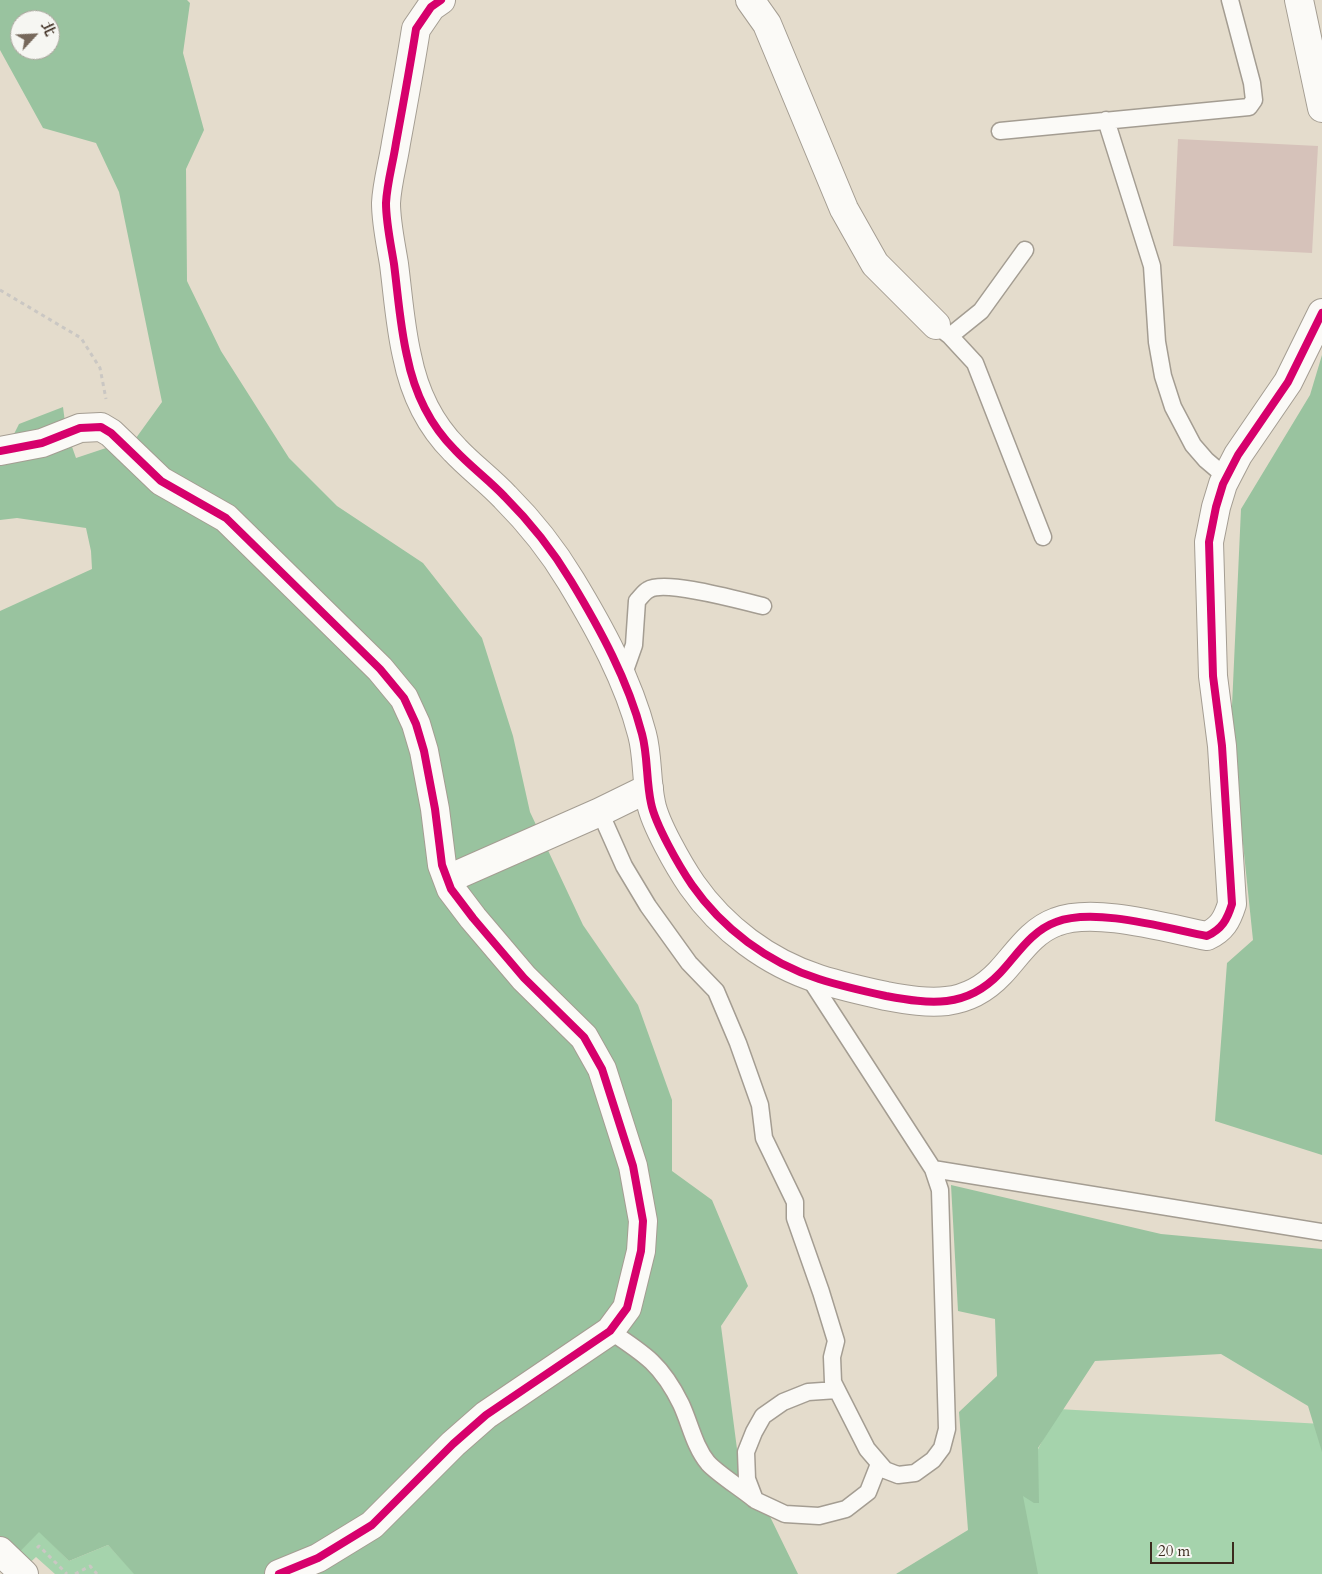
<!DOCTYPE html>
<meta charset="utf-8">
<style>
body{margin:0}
#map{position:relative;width:1322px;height:1574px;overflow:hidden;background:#e4dccc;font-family:Cardo,"Noto Serif TC",serif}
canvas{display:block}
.north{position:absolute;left:10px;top:10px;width:50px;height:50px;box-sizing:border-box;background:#f6f6f2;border:1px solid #aba49d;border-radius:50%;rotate:65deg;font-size:14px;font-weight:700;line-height:20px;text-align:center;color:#3b2a1e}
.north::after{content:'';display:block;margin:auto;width:18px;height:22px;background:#76685b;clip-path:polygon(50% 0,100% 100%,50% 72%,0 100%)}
.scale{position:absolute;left:1150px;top:1542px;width:84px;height:22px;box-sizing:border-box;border:2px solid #3b2a1e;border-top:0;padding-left:6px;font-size:15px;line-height:18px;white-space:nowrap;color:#3b2a1e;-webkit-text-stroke:4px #f6f6f2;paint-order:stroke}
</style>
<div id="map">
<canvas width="1322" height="1574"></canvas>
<div class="north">北</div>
<div class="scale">20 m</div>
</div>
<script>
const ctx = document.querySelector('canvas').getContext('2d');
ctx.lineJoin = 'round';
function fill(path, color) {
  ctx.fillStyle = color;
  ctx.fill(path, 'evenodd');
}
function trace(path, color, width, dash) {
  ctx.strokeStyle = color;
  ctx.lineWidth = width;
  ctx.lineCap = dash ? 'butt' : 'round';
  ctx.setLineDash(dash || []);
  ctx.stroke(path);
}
fill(new Path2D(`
 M1058,1409L1322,1424V1574H976Z
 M39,1531L69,1561L108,1545L135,1574H55L36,1557L24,1568L14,1557Z`), '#a5d3ac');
fill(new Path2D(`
 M0,0H187L190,3L183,53L204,130L186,169L187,281L221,351L289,458L337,506L423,563L482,638L513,736L530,812L583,925L638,1005L672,1100V1171L712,1200L748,1286L721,1326L737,1449L798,1574H134L108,1545L69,1561L39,1532L6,1566L0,1560V611L92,569L91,551L86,528L17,518L0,520V452L8,446L19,424L63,407L66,430L76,458L136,438L162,402L119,192L96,143L43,128L0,50ZM20,20H50V50H20Z
 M1322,355V1155L1215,1121L1227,963L1253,940L1231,728L1241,509L1310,395Z
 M951,1185L1161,1234L1322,1249V1452L1308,1406L1221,1354L1095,1361L1038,1448L1039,1503H1034L1023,1496L1038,1574H896L968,1530L959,1412L997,1376L995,1319L958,1311Z`), '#99c39f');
fill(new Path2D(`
 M1178,139L1318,146L1312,253L1173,246Z`), '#d6c2ba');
const service = new Path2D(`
 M1106,120L1152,266L1157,342L1163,376L1173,407L1193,445L1206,460L1226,477
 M1000,131L1249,107L1254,100L1252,83L1230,0
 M936,325L950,336L975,363L1043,537
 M950,336L981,311L1025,250
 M622,679L634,645L637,601C641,597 644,592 648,590C665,579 741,601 763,606
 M600,812L624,866L648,906L689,963L716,991L738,1043L760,1105L764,1138L795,1202V1218L821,1292L836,1341L832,1357L833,1382L867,1449L885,1470L898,1475L915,1473L933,1460L942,1448L947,1429L940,1190L933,1169L808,976
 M933,1169L1322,1232
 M610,1331C645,1354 662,1365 681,1404C690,1423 694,1446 708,1463C718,1474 742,1489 754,1499
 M837,1390L808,1392L783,1402L763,1416L754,1432L746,1452L747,1479L755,1500L785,1514L819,1516L846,1509L868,1492L879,1464`);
const minor = new Path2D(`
 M441,0L431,7L416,29C410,67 403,105 396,143C393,163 387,183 386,203C386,223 391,245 394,264C398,295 400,326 407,356C414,391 429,424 455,450C471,467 489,480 505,497C530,522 553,551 571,581C600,629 628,680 642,734C648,756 646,780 651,803C655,824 679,866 692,885C722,928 768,963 819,979C841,986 863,991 886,996C930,1004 966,1009 1000,973C1017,955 1031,931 1056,922C1094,907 1166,928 1207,936C1222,929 1227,920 1232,904L1222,746L1213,676L1209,542L1216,507L1223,484L1238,455L1288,382L1322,313
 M750,0L767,24L844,209L875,264L936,325
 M1299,0L1322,108
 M0,451L42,443L80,428L101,427L111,433L161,481L226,518L380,669L404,698L416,724L424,751L435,809L442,865L451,889L473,918L524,978L584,1037L602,1069L633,1166L643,1221L641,1251L627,1308L610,1331L486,1415L453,1444L372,1525L318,1558L279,1574
 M448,879L600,812L649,788
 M0,1551L24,1574`);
trace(service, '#a49d92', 19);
trace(minor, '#a49d92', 30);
trace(new Path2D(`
 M0,290L81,338L100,368L106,399
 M37,1548L39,1546L67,1574
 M75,1574L90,1566L97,1574`), '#cac7c3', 3, [4, 4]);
trace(service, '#fbfaf7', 16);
trace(minor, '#fbfaf7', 28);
trace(new Path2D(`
 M441,0L431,7L416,29C410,67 403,105 396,143C393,163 387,183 386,203C386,223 391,245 394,264C398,295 400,326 407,356C414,391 429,424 455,450C471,467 489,480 505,497C530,522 553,551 571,581C600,629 628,680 642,734C648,756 646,780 651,803C655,824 679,866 692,885C722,928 768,963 819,979C841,986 863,991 886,996C930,1004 966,1009 1000,973C1017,955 1031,931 1056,922C1094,907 1166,928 1207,936C1222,929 1227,920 1232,904L1222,746L1213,676L1209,542L1216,507L1223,484L1238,455L1288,382L1322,313
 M0,451L42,443L80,428L101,427L111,433L161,481L226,518L380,669L404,698L416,724L424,751L435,809L442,865L451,889L473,918L524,978L584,1037L602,1069L633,1166L643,1221L641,1251L627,1308L610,1331L486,1415L453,1444L372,1525L318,1558L279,1574`), '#d6006c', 8);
</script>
